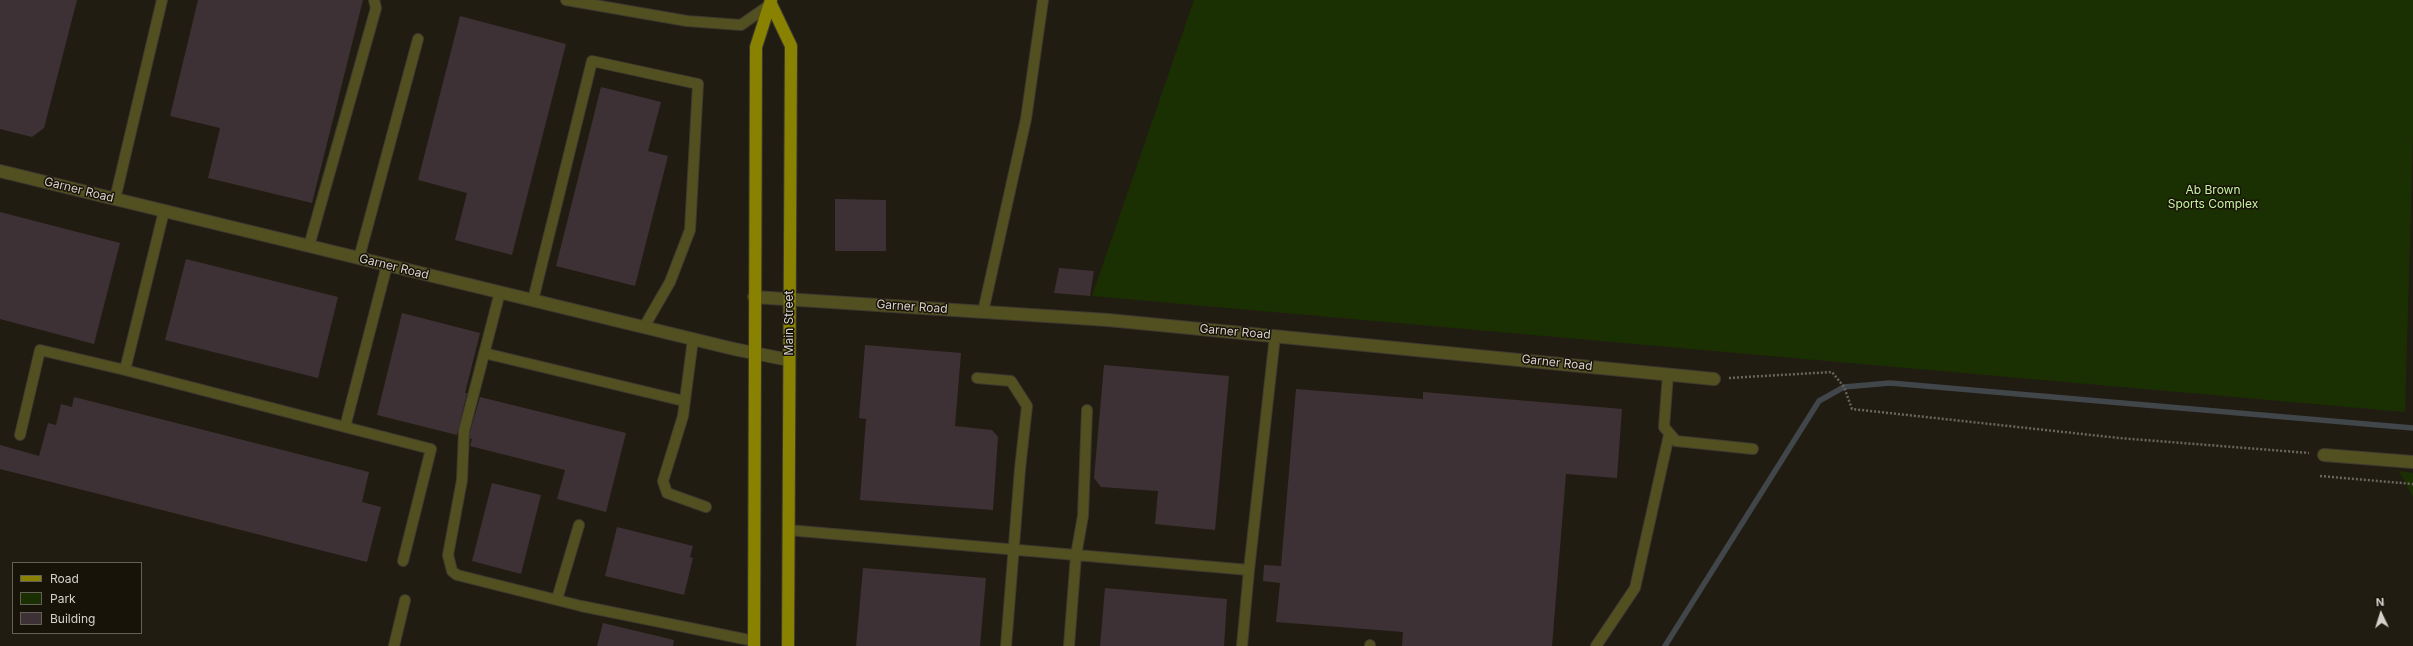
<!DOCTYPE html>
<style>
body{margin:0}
#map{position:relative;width:2413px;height:646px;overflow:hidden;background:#211c12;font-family:Inter,sans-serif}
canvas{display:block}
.legend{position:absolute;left:12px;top:562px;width:130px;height:72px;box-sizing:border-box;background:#181309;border:1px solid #645f57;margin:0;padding:5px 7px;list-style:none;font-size:12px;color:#d5d1cb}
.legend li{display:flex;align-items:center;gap:8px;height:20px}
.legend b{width:20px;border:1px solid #645f57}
.north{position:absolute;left:2361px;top:594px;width:40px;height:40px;-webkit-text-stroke:3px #181309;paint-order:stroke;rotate:356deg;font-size:11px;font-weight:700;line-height:16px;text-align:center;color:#d5d1cb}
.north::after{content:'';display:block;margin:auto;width:14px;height:18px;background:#d5d1cb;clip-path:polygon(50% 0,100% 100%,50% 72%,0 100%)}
</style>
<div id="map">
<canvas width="2413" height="646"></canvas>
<ul class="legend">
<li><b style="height:5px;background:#888200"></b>Road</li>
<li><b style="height:11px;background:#1b3002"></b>Park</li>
<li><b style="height:11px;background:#3e3135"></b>Building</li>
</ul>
<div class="north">N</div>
</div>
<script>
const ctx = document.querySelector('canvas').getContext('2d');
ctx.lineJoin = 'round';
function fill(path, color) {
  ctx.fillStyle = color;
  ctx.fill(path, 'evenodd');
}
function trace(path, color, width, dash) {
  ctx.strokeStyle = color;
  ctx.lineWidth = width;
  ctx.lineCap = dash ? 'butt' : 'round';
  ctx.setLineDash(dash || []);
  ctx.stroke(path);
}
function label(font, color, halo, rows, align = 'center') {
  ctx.font = font + ' Inter,sans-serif';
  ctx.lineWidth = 3;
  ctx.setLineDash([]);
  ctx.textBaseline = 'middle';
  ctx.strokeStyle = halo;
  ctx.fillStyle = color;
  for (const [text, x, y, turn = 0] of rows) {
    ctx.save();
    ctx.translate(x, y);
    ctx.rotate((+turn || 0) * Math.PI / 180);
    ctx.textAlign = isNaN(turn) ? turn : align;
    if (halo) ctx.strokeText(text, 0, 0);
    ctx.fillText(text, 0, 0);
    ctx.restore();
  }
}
fill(new Path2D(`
 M1194,0H2413V135L2405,412L1092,296Z
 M2399,471L2413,473V497Z`), '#1b3002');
trace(new Path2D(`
 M1665,646L1819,401L1844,387L1890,383L2413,428`), '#40464a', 5.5);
fill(new Path2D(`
 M0,0H77L44,128L32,137L0,129Z
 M198,0H363L312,203L208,178L220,128L170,116Z
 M460,16L566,44L512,255L455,240L467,193L418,180Z
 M601,87L661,102L648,151L668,156L635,286L556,266Z
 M835,199L886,200V251H835Z
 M0,212L120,243L94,344L0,319Z
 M186,259L338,297L318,378L165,340Z
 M1059,268L1094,271L1090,296L1054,293Z
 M402,313L480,333L465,393H467L457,435L377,415Z
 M865,345L961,353L955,426L992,430L998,437L993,510L860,500L866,419L859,418Z
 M1104,365L1229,376L1215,530L1155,524L1158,491L1101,487L1094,478Z
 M1296,389L1423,399V392L1622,409L1617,478L1566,474L1552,646H1402L1403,632L1276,622L1280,583L1263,581L1264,565L1281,566Z
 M74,397L369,472L362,502L381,507L367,562L0,469V445L39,456L48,423L56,425L61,404L72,407Z
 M480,397L626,433L606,512L557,499L565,470L470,446L472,439H470V432Z
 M492,483L541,495L521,574L472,561Z
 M617,527L693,546L690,557L693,558L684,595L605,576Z
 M863,568L986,578L980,646H856Z
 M1105,588L1227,599L1224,646H1100Z
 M603,623L674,640L673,646H597Z`), '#3e3135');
const lane = new Path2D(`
 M566,0L687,21L741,25L771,4
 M115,199L162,0
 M164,211L125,370L345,427L387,265
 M309,246L376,8L374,0
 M359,258L418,39
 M500,292L464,431L462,480L448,555L452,571L457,575L581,606L754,641
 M533,300L592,61L698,84L690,230L670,282L644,327
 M983,312L1026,119L1043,0
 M693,339L683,416L663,481L667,493L706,507
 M484,353L684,401
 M1668,374L1664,427L1676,441L1753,449
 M977,378L1011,381L1027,406L1020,469L1006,646
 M345,427L431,449L403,561
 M20,435L40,350L125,370
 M788,530L1249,570L1275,336
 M557,599L579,525
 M394,646L405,600
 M1069,646L1076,555L1083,516L1087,410
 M1242,646L1249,570
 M1370,646V645
 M1596,646L1635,588L1669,435`);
const street = new Path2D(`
 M0,171L734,349L789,360
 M754,297L1108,320L1714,379
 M2324,455L2413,462`);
const primary = new Path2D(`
 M771,4L791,46L788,646
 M754,646L756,47L771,0`);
trace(lane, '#3e3930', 12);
trace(street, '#3e3930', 14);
trace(primary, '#3e3930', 14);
trace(new Path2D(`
 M1729,378L1832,372L1844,387L1852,409L2119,438L2309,453
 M2320,476L2413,484`), '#6a665d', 2.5, [2, 2]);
trace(lane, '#525020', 10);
trace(street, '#525020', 12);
trace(primary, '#888200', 12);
label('12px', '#d5d1cb', '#181309', [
 ["Garner Road",79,190,14],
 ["Garner Road",394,267,14],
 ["Garner Road",912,307,4],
 ["Main Street",789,323,-90],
 ["Garner Road",1235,332,5],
 ["Garner Road",1557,363,6]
]);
label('12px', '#c6f39f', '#181309', [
 ["Ab Brown",2213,190],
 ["Sports Complex",2213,204]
]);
</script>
